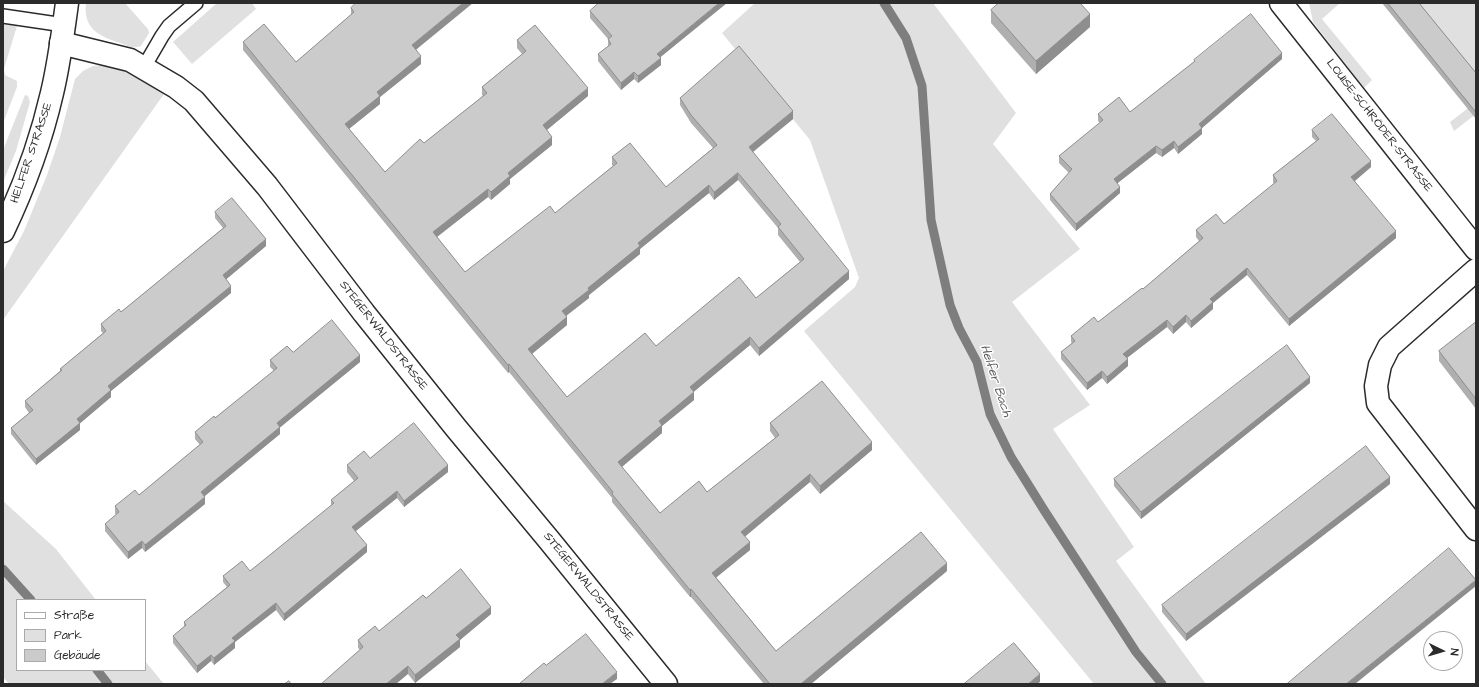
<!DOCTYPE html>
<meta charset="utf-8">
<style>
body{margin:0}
#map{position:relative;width:1479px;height:687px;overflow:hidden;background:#fff;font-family:"Architects Daughter",sans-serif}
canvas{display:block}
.frame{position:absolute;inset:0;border:4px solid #2b2b2b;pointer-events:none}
.legend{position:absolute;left:16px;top:599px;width:130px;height:72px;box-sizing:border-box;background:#fff;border:1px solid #aaa;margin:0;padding:5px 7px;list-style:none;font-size:12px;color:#2b2b2b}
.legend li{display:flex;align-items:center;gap:8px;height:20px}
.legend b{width:20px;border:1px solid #aaa}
.north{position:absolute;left:1423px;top:631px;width:40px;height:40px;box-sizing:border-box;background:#fff;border:1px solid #aaa;border-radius:50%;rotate:95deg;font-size:11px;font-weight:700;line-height:16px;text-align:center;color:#2b2b2b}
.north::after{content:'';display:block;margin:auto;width:14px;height:18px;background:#2b2b2b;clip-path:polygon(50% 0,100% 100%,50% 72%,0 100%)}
</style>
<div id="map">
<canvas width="1479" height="687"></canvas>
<div class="frame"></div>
<ul class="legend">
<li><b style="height:5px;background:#fff"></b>Straße</li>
<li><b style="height:11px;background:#e0e0e0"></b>Park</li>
<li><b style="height:11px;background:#cbcbcb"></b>Gebäude</li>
</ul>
<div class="north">N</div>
</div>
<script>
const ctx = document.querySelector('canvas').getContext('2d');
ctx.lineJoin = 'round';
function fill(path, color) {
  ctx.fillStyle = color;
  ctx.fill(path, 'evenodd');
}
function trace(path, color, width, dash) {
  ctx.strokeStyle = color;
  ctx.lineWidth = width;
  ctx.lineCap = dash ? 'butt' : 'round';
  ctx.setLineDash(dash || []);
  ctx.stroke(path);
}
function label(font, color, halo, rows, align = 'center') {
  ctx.font = font + ' "Architects Daughter",sans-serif';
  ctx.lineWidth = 3;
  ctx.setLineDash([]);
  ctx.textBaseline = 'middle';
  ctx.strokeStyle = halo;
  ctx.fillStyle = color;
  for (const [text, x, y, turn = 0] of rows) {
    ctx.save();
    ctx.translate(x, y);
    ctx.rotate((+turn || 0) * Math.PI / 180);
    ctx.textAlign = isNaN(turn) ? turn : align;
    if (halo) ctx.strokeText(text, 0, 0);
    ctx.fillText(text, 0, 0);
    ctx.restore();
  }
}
fill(new Path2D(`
 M86,3H125L148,29L149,33L141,46C133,49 128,46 120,43C99,36 83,29 86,3Z
 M217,3H252L256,9L192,64L173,42Z
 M755,3H933L1016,113L993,144L1080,249L1012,302L1090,405L1053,429L1134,547L1116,561L1206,684H1094L804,331L855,287L859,278L810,140L722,33Z
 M1309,3H1340L1322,19L1372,80L1364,88L1313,22Z
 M1414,3H1476V80Z
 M3,24L17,26L4,69L5,75L17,81V87L3,123Z
 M105,65L126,72L164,94L3,320V271L24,231L47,175L60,137L75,79L83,71L93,66Z
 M25,95L28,96L30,102L16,151L3,182V150Z
 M1476,102V114L1454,131L1450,122Z
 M3,501L56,549L96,600H17V670H145V661L164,684H9L3,677Z`), '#e0e0e0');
trace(new Path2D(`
 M884,3L906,38L922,86L931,220L950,305L959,328L977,362L990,414L1011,457L1044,510L1136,652L1162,684
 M3,569L31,600
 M97,670L108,684`), '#7e7e7e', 9);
const service = new Path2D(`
 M3,16L64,25
 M144,67L162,36L169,26L196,3`);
const minor = new Path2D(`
 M1281,3L1476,249
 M61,43L130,60L176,87L194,101L267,186L364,313L456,428L549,540L666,684
 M1476,270L1389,347L1380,365L1376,386L1378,403L1476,529`);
const tertiary = new Path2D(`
 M3,231C24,187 41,141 52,93C59,64 63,33 67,3`);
trace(service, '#2b2b2b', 16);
trace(minor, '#2b2b2b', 25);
trace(tertiary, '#2b2b2b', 25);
trace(service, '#fff', 13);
trace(minor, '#fff', 22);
trace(tertiary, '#fff', 22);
fill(new Path2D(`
 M1382,3H1419L1476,73V119Z
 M351,8L416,50L421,64L380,97V104L349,129L385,172L424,143L483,96L482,95V87L522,54L517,48V40L588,96L547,130L552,145L510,179V184L491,200L488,197L437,237L465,272L555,213L613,166L612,165V157L666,187L713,148L691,123L680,105V98L793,119L753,152L849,279L759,356L750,345L693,392L694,400L662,426V433L622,467L660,513L707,492L775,438L770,431V423L872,450L820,494L810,482L745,536L750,550L716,577L776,651L947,571L811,684H764L691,597H690L612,502V498L509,372L508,373L243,50V42L296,62L351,15ZM738,180L778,228V235L800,262L756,298L656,346L567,397L532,354L567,325L566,316L589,298V295L640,254V249L709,193L714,200Z
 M991,10L1090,27L1036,74L991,23Z
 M590,11L660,58L661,65L638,83L634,79L621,90L598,61V54L608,46V39L590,18Z
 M1282,59L1202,128V134L1178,154L1174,148L1162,157L1156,153L1117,183L1120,193L1076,231L1050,200V194L1069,173L1059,163V156L1100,123L1098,121V114L1130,112L1194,62V60Z
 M1312,130L1371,167L1355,181L1396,238L1289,326L1247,275L1213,303V309L1191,328L1186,322L1173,334L1167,327L1127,358L1128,366L1107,384L1102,378L1087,390L1061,359V352L1072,343L1071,342V336L1098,322L1143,289L1199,241L1196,237V230L1224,224L1274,184L1273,182V175L1316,141L1312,137Z
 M215,212L266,246L226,279L231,293L111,391V397L80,423V430L36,465L11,434V428L29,413L25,407V401L60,371V369L103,333L101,331V324L121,312L223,228L215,218Z
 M1476,322V409L1439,361V351Z
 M293,352L360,362L280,427V434L205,496V504L145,552L142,548L128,559L105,531V524L116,515L115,513V506L139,495L200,445L195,439V432L215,418L274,371L270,367V360Z
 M1310,383L1141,519L1114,486V479Z
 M347,465L448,472L404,507L397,498L356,531L367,552L284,621L276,610L235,642V648L214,665L211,661L197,673L173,643V636L184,627V622L227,587L223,582V576L250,571L331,506V500L354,481L347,472Z
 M1390,484L1186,641L1162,612V605Z
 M426,598L491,614L460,640V647L415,683L408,674L360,650L358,648V640L379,631Z`), '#afafaf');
fill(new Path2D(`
 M463,3H473L412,53V45Z
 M719,3H727L657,60V54Z
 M1090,14V27L1036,74V61Z
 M1282,53V59L1202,128V134L1178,154V147L1199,124Z
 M421,56V64L380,97V104L345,132V124L377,92Z
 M661,58V65L638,83V76Z
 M634,72V79L621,90V83Z
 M588,88V96L543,133V125Z
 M793,111V119L749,155V147Z
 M552,137V145L510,179V184L491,200V192L508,173Z
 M1174,141V148L1162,157V150Z
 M1156,146V153L1114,186V179Z
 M1371,161V167L1351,184V177Z
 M738,173V180L714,200V192Z
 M709,185V193L640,249V254L589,295V298L562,319V311L638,243Z
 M1120,187V193L1076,231V224Z
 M488,189V197L433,240V232Z
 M1396,231V238L1289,326V319Z
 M266,239V246L223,282V275Z
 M1247,268V275L1213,303V309L1191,328V321L1210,299Z
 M849,271V279L759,356V348Z
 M231,286V293L111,391V397L77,426V419L108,386Z
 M1186,315V322L1173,334V327Z
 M567,317V325L528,357V349Z
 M1167,320V327L1123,361V354Z
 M750,337V345L690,395V387Z
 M360,355V362L277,430V423Z
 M1128,359V366L1107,384V377Z
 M509,364V372L508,373V365Z
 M1102,371V378L1087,390V383Z
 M1310,377V383L1141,519V512Z
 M694,392V400L662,426V433L618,470V462L659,421Z
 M80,423V430L36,465V459Z
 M280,427V434L201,499V492Z
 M872,442V450L820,494V486Z
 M448,465V472L404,507V501Z
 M810,474V482L741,540V532Z
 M1390,477V484L1186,641V634Z
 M397,491V498L352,534V527Z
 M205,497V504L145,552V545Z
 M142,541V548L128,559V552Z
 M750,542V550L712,581V573Z
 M367,545V552L284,621V614Z
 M947,563V571L811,684H802V683Z
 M1476,580V586L1355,684H1346Z
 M691,589V597H690V590Z
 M276,603V610L235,642V648L214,665V658L232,638Z
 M491,607V614L460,640V647L415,683V675L456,635Z
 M211,655V661L197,673V666Z
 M408,666V674L396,684H386Z
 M617,672V679L610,684H602Z
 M1040,674V682L1037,684H1028Z`), '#8e8e8e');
const building = new Path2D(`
 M356,3H463L412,45L421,56L377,92L380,96L345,124L385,172L420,139L424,143L487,93L482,87L526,51L517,40L535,25L588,88L543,125L552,137L508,173L510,176L491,192L488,189L433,232L465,272L550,206L555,213L617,163L612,157L630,143L666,187L717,145L691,115L680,98L739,46L793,111L749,147L849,271L759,348L750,337L690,387L694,392L659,421L662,425L618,462L660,513L699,481L707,492L779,435L770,423L822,381L872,442L820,486L810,474L741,532L750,542L712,573L776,651L921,532L947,563L802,683L803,684H770L691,589L690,590L612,494L613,492L509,364L508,365L243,42L264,24L296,62L354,12L351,8ZM738,173L781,224L778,227L804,259L756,298L739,277L656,346L645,333L567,397L528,349L567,317L562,311L589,290L588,288L640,246L638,243L709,185L714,192Z
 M599,3H719L657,54L661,58L638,76L634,72L621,83L598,54L611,44L608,39L612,36L590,11Z
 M999,3H1080L1090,14L1036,61L991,10Z
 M1388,3H1419L1476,73V112Z
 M1251,14L1282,53L1199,124L1202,128L1178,147L1174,141L1162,150L1156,146L1114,179L1120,187L1076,224L1050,194L1072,169L1059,156L1103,120L1098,114L1119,97L1130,112L1195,61L1194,60Z
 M1332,114L1371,161L1351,177L1396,231L1289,319L1247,268L1210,299L1213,302L1191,321L1186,315L1173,327L1167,320L1123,354L1128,359L1107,377L1102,371L1087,383L1061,352L1075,341L1071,336L1094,317L1098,322L1142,288L1143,289L1203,238L1196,230L1216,214L1224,224L1277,181L1273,175L1319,139L1312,130Z
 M232,198L266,239L223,275L231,286L108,386L111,390L77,419L80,423L36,459L11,428L33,410L25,401L62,370L60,369L106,331L101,324L119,309L121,312L226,226L215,212Z
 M332,320L360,355L277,423L280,427L201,492L205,497L145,545L142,541L128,552L105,524L119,512L115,506L135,490L139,495L203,442L195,432L214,416L215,418L277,368L270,360L287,346L293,352Z
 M1476,322V399L1439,351Z
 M1287,345L1310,377L1141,512L1114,479Z
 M414,423L448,465L404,501L397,491L352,527L367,545L284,614L276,603L232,638L235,641L214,658L211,655L197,666L173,636L186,625L184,622L230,585L223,576L242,561L250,571L334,503L331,500L358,478L347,465L364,451L370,458Z
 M1366,446L1390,477L1186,634L1162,605Z
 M1449,548L1476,580L1346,684H1287Z
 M461,569L491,607L456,635L460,639L415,675L408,666L386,684H321L363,647L358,640L375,626L379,631L423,595L426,598Z
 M586,634L617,672L602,684H519L544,663L546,665Z
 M1014,643L1040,674L1028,684H964Z
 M289,681L291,684H285Z`);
fill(building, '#cbcbcb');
trace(building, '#8e8e8e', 1);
label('12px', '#2b2b2b', '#fff', [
 ["LOUISE-SCHRÖDER-STRASSE",1379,126,52],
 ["HELFER STRASSE",32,153,-71],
 ["STEGERWALDSTRASSE",383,336,52],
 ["STEGERWALDSTRASSE",588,587,51]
]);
label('italic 13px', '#5c5c5c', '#fff', [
 ["Helfer Bach",995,381,72]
]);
</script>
